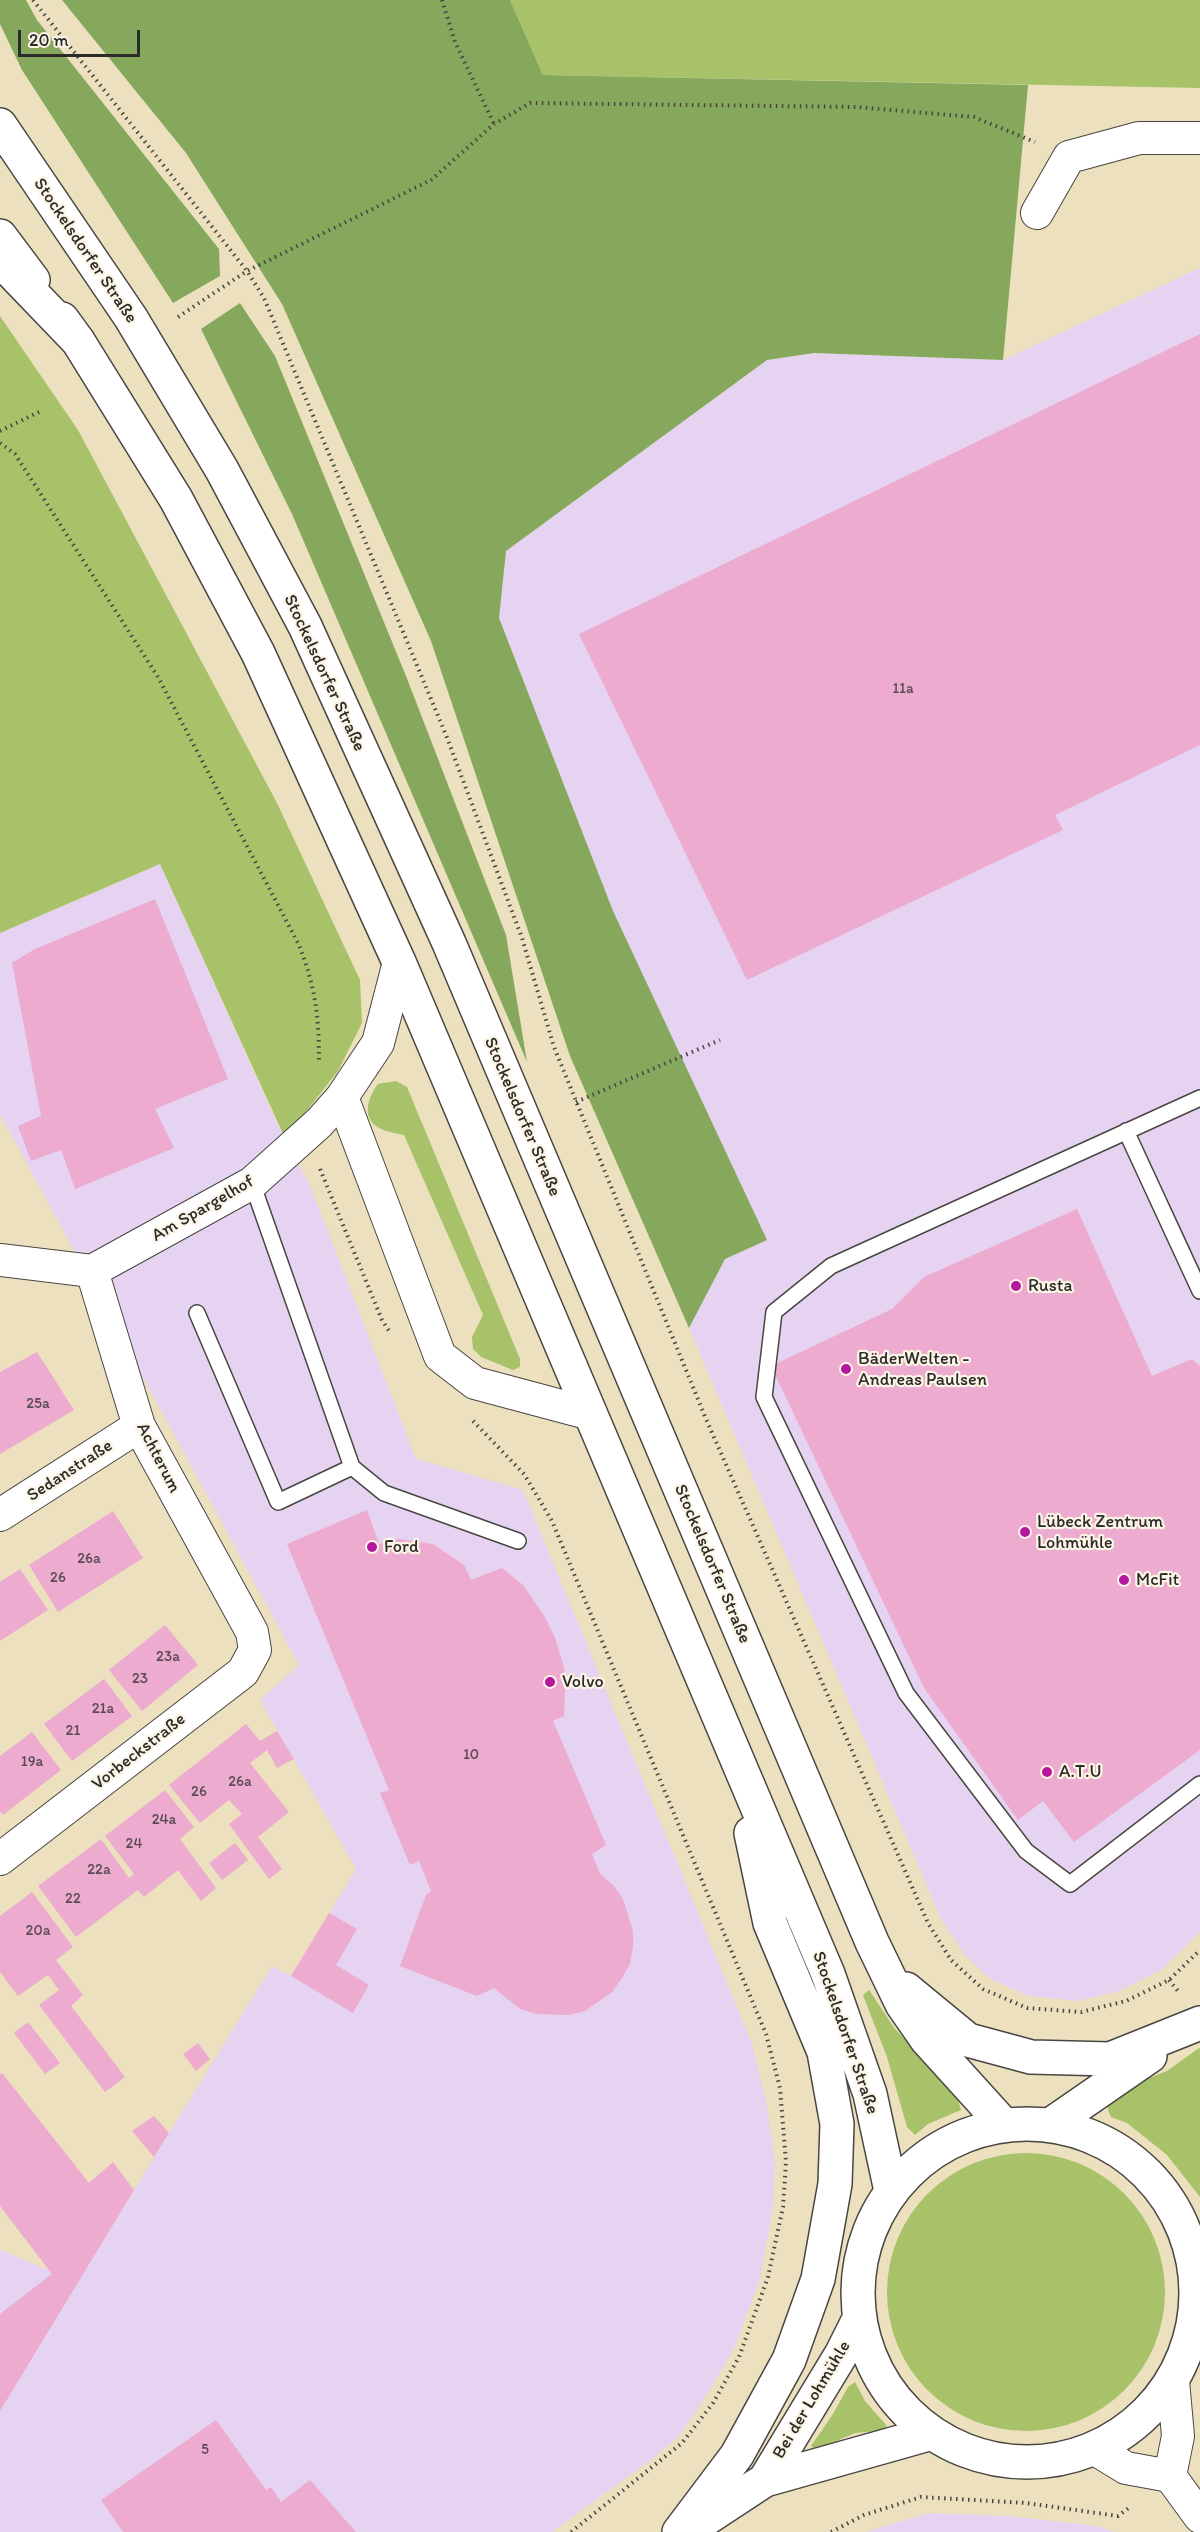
<!DOCTYPE html>
<meta charset="utf-8">
<style>
body{margin:0}
#map{position:relative;width:1200px;height:2532px;overflow:hidden;background:#ece0be;font-family:Itim,sans-serif}
canvas{display:block}
.scale{position:absolute;left:18px;top:30px;width:122px;height:27px;box-sizing:border-box;border:3px solid #2b2b2b;border-top:0;padding-left:8px;font-size:18px;line-height:21px;white-space:nowrap;color:#2b2b2b;-webkit-text-stroke:4px #fcf5e5;paint-order:stroke}
</style>
<div id="map">
<canvas width="1200" height="2532"></canvas>
<div class="scale">20 m</div>
</div>
<script>
const ctx = document.querySelector('canvas').getContext('2d');
ctx.lineJoin = 'round';
function fill(path, color) {
  ctx.fillStyle = color;
  ctx.fill(path, 'evenodd');
}
function trace(path, color, width, dash) {
  ctx.strokeStyle = color;
  ctx.lineWidth = width;
  ctx.lineCap = dash ? 'butt' : 'round';
  ctx.setLineDash(dash || []);
  ctx.stroke(path);
}
function label(font, color, halo, rows, align = 'center') {
  ctx.font = font + ' Itim,sans-serif';
  ctx.lineWidth = 4.5;
  ctx.setLineDash([]);
  ctx.textBaseline = 'middle';
  ctx.strokeStyle = halo;
  ctx.fillStyle = color;
  for (const [text, x, y, turn = 0] of rows) {
    ctx.save();
    ctx.translate(x, y);
    ctx.rotate((+turn || 0) * Math.PI / 180);
    ctx.textAlign = isNaN(turn) ? turn : align;
    if (halo) ctx.strokeText(text, 0, 0);
    ctx.fillText(text, 0, 0);
    ctx.restore();
  }
}
fill(new Path2D(`
 M1200,268V1932L1161,1970L1119,1991L1078,2001L1028,1996L989,1978L964,1954L941,1919L689,1328L725,1259L766,1240L613,911L499,618L506,551L767,360L814,353L1003,360Z
 M160,864L275,1119L312,1190L416,1459L523,1490L751,2041L767,2105L775,2161L773,2206L760,2279L734,2349L703,2401L679,2436L655,2457L552,2532H0V2250L49,2270L70,2294L272,1966L291,1976L356,1869L260,1700L299,1665L0,1114V933Z
 M928,2513L1008,2516L1098,2526L1115,2532H866Z`), '#e5d3f1');
fill(new Path2D(`
 M510,0H1200V88L543,75Z
 M0,316L78,430L277,803L360,980L362,1023L338,1071L285,1138L160,864L0,933Z
 M396,1081L407,1087L520,1359V1367L513,1370L481,1357L473,1349L472,1337L483,1315L404,1135C396,1133 386,1132 379,1128C361,1118 368,1097 378,1084Z
 M869,1990L895,2029L956,2093L961,2110L928,2124L915,2135L907,2127L887,2057L863,1995Z
 M1199,2048L1200,2049V2197L1167,2155L1127,2123L1111,2117C1106,2107 1106,2101 1114,2092L1167,2071Z
 M887 2292a139 139 0 1 1 278 0a139 139 0 1 1-278 0Z
 M855,2382L865,2401L887,2426L881,2431L855,2433L815,2450L811,2446L833,2414L848,2387Z`), '#a7c269');
fill(new Path2D(`
 M0,0H26L37,20L219,249L220,276L173,303L22,70L0,24Z
 M62,0H510L543,75L1028,85L1003,360L814,353L767,360L506,551L499,618L613,911L767,1240L725,1259L689,1328L570,1056L431,641L282,304L186,153Z
 M240,303L275,356L406,676L506,935L527,1062L292,514L201,329Z`), '#85a85d');
fill(new Path2D(`
 M1200,334V745L1055,815L1063,830L747,980L579,634Z
 M155,899L228,1079L155,1109L174,1148L75,1189L61,1150L31,1161L18,1126L41,1116L12,963L35,949Z
 M1077,1209L1152,1376L1192,1359L1200,1366V1750L1074,1842L1043,1801L1018,1820L924,1688L771,1366L892,1309L924,1277Z
 M37,1352L74,1410L0,1454V1372Z
 M367,1510L379,1544L399,1539L433,1544L464,1565L471,1580L502,1568L523,1585L545,1617L555,1638L564,1667L565,1690L564,1716L553,1721L606,1845L592,1854L600,1874L613,1885L623,1899L633,1931V1947L630,1964L622,1978L612,1992L585,2011L569,2015L536,2014L520,2009L494,1988L477,1996L400,1966L426,1895L431,1891L419,1861L410,1865L380,1793L389,1790L287,1544Z
 M113,1511L143,1558L58,1612L29,1565Z
 M20,1569L48,1610L0,1641V1582Z
 M165,1625L198,1665L142,1711L109,1670Z
 M104,1679L132,1716L72,1761L44,1724Z
 M246,1724L260,1741L277,1731L294,1759L277,1768L267,1750L250,1763L289,1812L258,1837L282,1869L269,1879L229,1824L242,1814L229,1800L200,1823L169,1785Z
 M32,1732L61,1770L3,1815L0,1811V1756Z
 M165,1790L194,1827L180,1839L216,1888L201,1901L178,1870L144,1897L138,1890L76,1937L38,1886L101,1839L129,1878L134,1874L105,1836Z
 M235,1843L248,1860L222,1880L209,1863Z
 M32,1892L73,1947L56,1960L83,1995L71,2006L125,2077L105,2092L39,2005L59,1990L48,1975L18,1996L0,1972V1916Z
 M329,1913L357,1929L336,1965L369,1985L353,2013L291,1976Z
 M28,2022L60,2063L45,2074L14,2033Z
 M198,2043L210,2059L196,2071L183,2054Z
 M2,2073L89,2183L113,2162L134,2190L0,2411V2314L52,2274L0,2206V2075Z
 M154,2116L169,2133L154,2157L132,2131Z
 M216,2420L266,2490L271,2487L281,2502L310,2480L356,2532H123L101,2500Z`), '#ecabcf');
const lane = new Path2D(`
 M1200,1098L831,1266L774,1312L764,1397L906,1693L1026,1851L1070,1884L1200,1784
 M1126,1131L1200,1291
 M252,1183L352,1467L384,1493L518,1541
 M197,1313L278,1502L352,1467`);
const street = new Path2D(`
 M1037,213L1069,157L1139,138H1200
 M342,1097L440,1356L475,1383L591,1414
 M0,1260L92,1271L252,1183L319,1123L342,1097L378,1043L399,962
 M0,1515L139,1426
 M0,1859L243,1672L255,1650L252,1632L139,1426L92,1271
 M1095,2449L1126,2468L1170,2476L1200,2517
 M1170,2476L1178,2436L1173,2381`);
const primary = new Path2D(`
 M0,125L131,318L222,470L305,626L449,943L872,1942L902,2004L927,2040L1004,2125
 M0,236L33,280
 M62,319L78,341L176,499L258,653L399,962L828,1974L870,2094L891,2191
 M906,1989L968,2040L1031,2057L1110,2059L1200,2023
 M858 2293a169 169 0 1 1 338 0a169 169 0 1 1-338 0Z
 M1050,2125L1150,2056
 M765,2480L842,2353L859,2319
 M692,2528L765,2480L932,2433
 M679,2532L737,2455L789,2360L818,2279L835,2184L837,2124L824,2052L770,1923L751,1833`);
const highway = new Path2D(`
 M0,260L78,341`);
trace(lane, '#484641', 18);
trace(street, '#484641', 34);
trace(primary, '#484641', 36);
trace(highway, '#484641', 36);
trace(new Path2D(`
 M33,0L247,271L264,298L446,735L522,938L554,1047L706,1419L928,1923L951,1960L983,1989L1027,2008L1081,2012L1126,2001L1169,1980L1200,1950
 M442,0L455,42L494,124
 M178,317L247,271L431,180L494,124L530,103L857,107L974,117L1035,142
 M0,431L41,411
 M0,443L15,454L158,677L299,945C316,989 319,1017 319,1063
 M576,1102L720,1040
 M320,1169L382,1320L389,1331
 M473,1421L524,1474L552,1521L766,2034L780,2088L786,2162L783,2207L768,2277L739,2357L713,2403L682,2443L571,2532
 M1169,1980L1178,1991
 M831,2532L864,2515L921,2497L1026,2503L1118,2516L1130,2507`), '#484641', 4, [1.5, 4.5]);
trace(lane, '#fff', 15);
trace(street, '#fff', 32);
trace(primary, '#fff', 33);
trace(highway, '#fff', 33);
for (const [x, y, r, color] of [
 [1016,1286,6,"#b5179e"],
 [846,1369,6,"#b5179e"],
 [1025,1532,6,"#b5179e"],
 [372,1547,6,"#b5179e"],
 [1124,1580,6,"#b5179e"],
 [550,1682,6,"#b5179e"],
 [1047,1772,6,"#b5179e"]
]) {
  const dot = new Path2D();
  dot.arc(x, y, r, 0, 2 * Math.PI);
  ctx.fillStyle = color;
  ctx.fill(dot);
  trace(dot, '#fcf5e5', 2);
}
label('15px', '#5b4b54', null, [
 ["11a",903,689],
 ["25a",38,1404],
 ["26a",89,1559],
 ["26",58,1578],
 ["23a",168,1657],
 ["23",140,1679],
 ["21a",103,1709],
 ["21",73,1731],
 ["10",471,1755],
 ["19a",32,1762],
 ["26a",240,1782],
 ["26",199,1792],
 ["24a",164,1820],
 ["24",134,1844],
 ["22a",99,1870],
 ["22",73,1899],
 ["20a",38,1931],
 ["5",205,2450]
]);
label('18px', '#2b2b2b', '#fcf5e5', [
 ["Stockelsdorfer Straße",85,251,56],
 ["Stockelsdorfer Straße",324,673,65],
 ["Stockelsdorfer Straße",522,1117,67],
 ["Am Spargelhof",203,1209,-30],
 ["Achterum",158,1458,63],
 ["Sedanstraße",70,1471,-33],
 ["Stockelsdorfer Straße",712,1564,67],
 ["Vorbeckstraße",139,1752,-38],
 ["Stockelsdorfer Straße",845,2033,71],
 ["Bei der Lohmühle",812,2400,-59]
]);
label('18px', '#2b2b2b', '#fcf5e5', [
 ["Rusta",1028,1286],
 ["BäderWelten -",858,1359],
 ["Andreas Paulsen",858,1380],
 ["Lübeck Zentrum",1037,1522],
 ["Lohmühle",1037,1543],
 ["Ford",384,1547],
 ["McFit",1136,1580],
 ["Volvo",562,1682],
 ["A.T.U",1059,1772]
], 'left');
</script>
